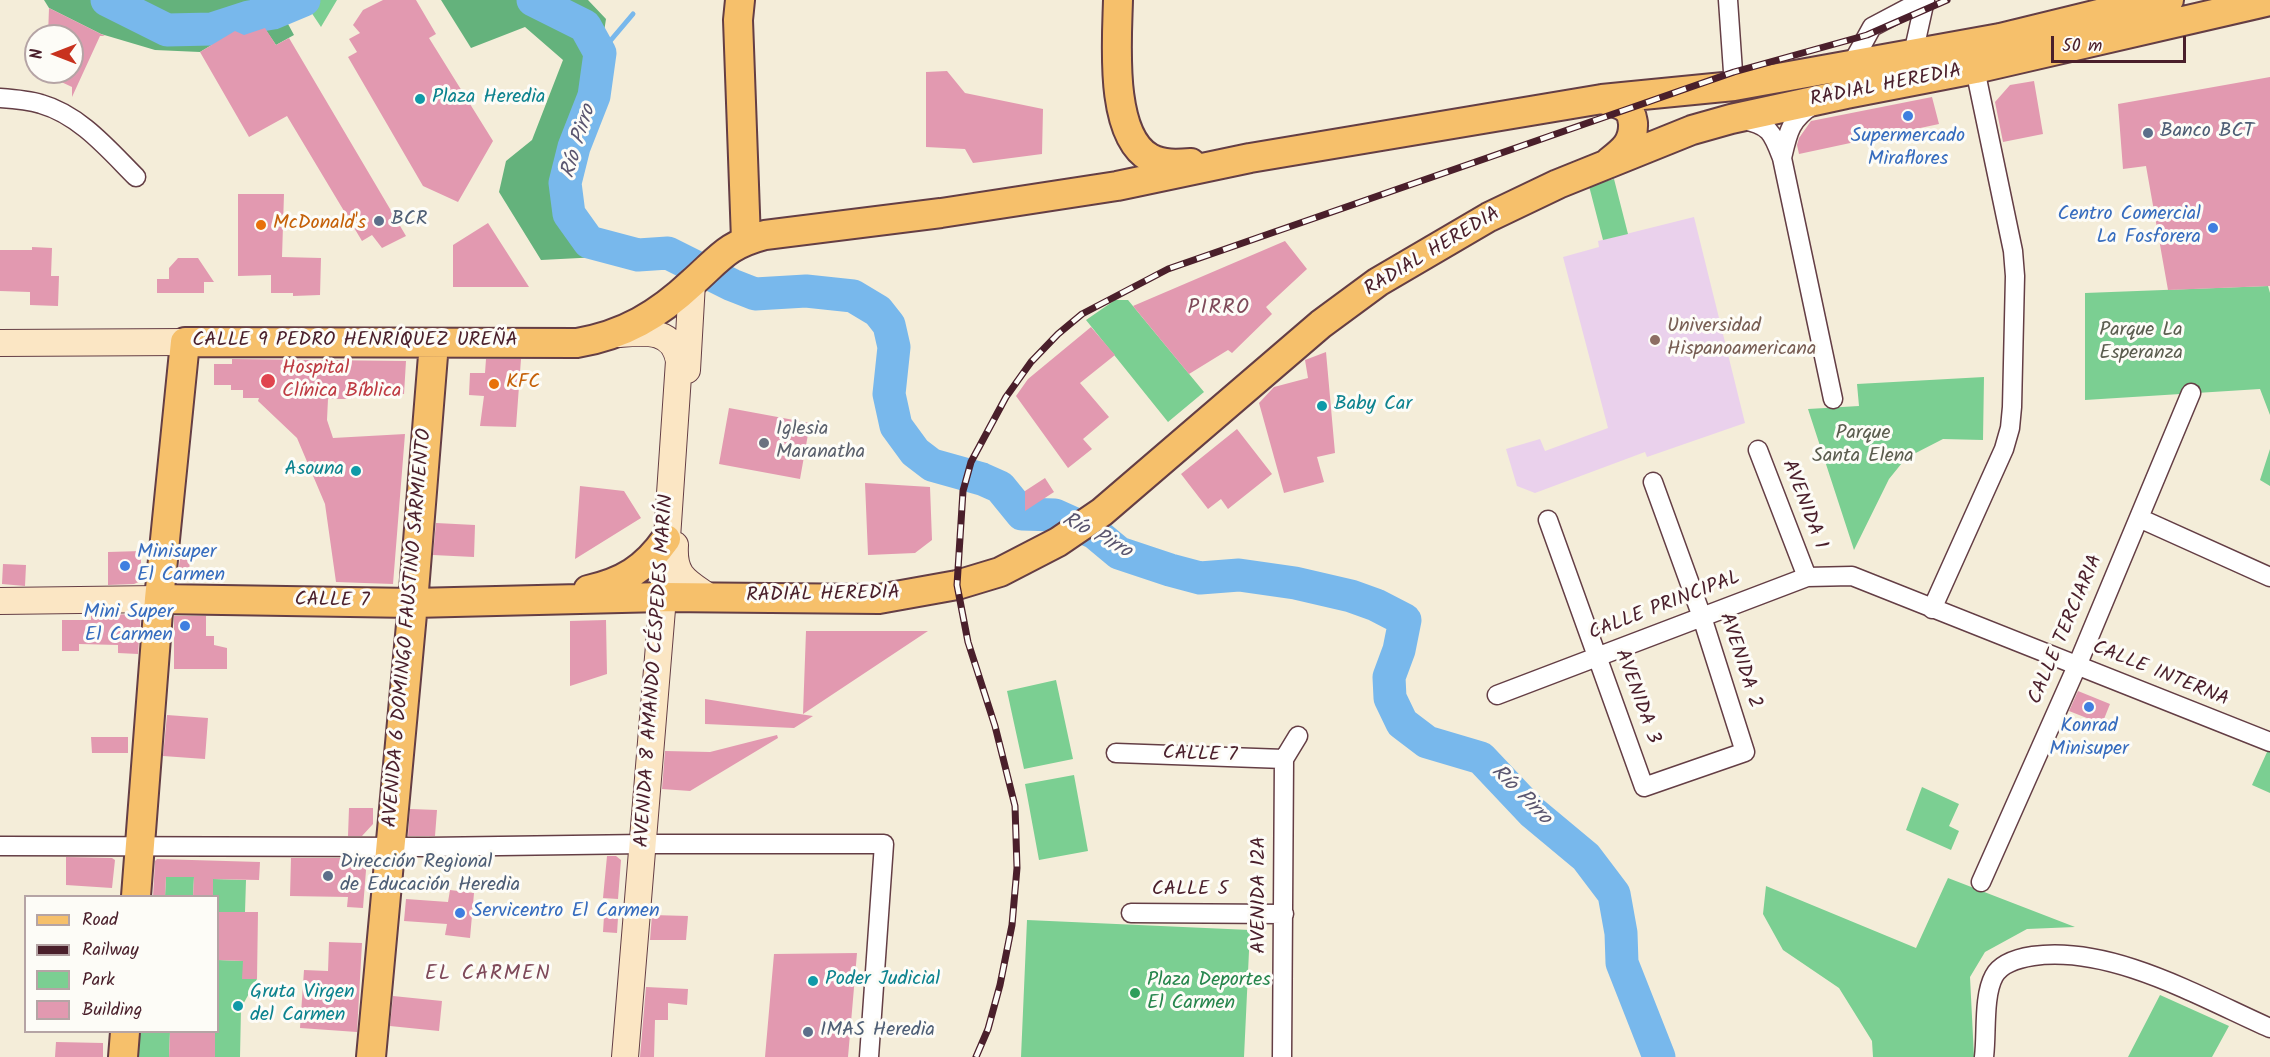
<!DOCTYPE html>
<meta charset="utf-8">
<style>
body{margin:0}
#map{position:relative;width:2270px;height:1057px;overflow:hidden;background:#f4edd9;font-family:Kalam,sans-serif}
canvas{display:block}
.legend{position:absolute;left:24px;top:895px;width:195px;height:138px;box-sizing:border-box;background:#fdfcf7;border:2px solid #b5a4a5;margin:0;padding:8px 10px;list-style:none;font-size:18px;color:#4a1f2b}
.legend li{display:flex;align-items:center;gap:12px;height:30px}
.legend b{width:30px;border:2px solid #b5a4a5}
.north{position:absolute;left:24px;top:24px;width:60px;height:60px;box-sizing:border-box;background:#fdfcf7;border:2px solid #b5a4a5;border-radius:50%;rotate:270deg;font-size:16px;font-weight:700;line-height:24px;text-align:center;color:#4a1f2b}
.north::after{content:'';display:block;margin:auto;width:21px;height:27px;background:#c8321e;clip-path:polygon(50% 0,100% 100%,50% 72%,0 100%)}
.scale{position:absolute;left:2051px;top:36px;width:135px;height:27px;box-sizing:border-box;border:3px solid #4a1f2b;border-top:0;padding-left:8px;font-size:18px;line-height:21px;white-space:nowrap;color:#4a1f2b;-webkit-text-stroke:4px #fdfcf7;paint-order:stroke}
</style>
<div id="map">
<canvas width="2270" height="1057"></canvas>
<ul class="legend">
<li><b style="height:8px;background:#f6c06b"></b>Road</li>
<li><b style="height:8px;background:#4a1f2b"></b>Railway</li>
<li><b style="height:16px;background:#7bcf92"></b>Park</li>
<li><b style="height:16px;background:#e299b0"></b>Building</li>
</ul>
<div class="north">N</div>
<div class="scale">50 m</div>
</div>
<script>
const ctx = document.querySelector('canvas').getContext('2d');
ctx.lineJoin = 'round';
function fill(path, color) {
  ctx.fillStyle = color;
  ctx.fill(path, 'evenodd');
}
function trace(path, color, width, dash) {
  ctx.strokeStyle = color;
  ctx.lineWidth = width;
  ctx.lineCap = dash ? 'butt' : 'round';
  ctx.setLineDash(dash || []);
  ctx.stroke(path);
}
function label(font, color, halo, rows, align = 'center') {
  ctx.font = font + ' Kalam,sans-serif';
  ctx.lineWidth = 6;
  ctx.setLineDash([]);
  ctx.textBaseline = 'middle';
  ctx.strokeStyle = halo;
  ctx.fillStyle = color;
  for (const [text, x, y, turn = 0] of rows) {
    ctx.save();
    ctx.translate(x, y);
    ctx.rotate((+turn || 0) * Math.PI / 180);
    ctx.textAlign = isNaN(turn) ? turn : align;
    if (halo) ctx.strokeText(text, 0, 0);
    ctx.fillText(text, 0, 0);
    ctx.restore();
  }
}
fill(new Path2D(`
 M1694,217L1745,423L1647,457L1645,452L1535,493L1517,486L1506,449L1540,439L1545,451L1608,428L1563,257L1599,247L1598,241Z`), '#ead1ec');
fill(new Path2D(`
 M303,0H337L321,27Z
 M1614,179L1628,234L1603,240L1589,186Z
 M2268,286L2270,293V415L2260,389L2085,400V293Z
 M1115,300H1128L1204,392L1168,422L1086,320Z
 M1984,377L1983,440L1943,439L1906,458L1889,479L1854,550L1808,409L1859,406L1857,384Z
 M2270,449V486L2260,480Z
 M1056,680L1073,759L1024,769L1007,691Z
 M2268,750L2270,752V793L2252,785Z
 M1074,775L1088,851L1039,860L1025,784Z
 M1922,787L1959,804L1949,826L1959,831L1951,850L1906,830Z
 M166,877H194L193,896H165Z
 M1948,878L2075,927L2027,929L1985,952L1970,977L1974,1057H1873L1872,1041L1839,988L1783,950L1763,914L1766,886L1916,948Z
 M213,879L246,880L245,912H218V896H213Z
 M1027,920L1250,930L1244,1057H1021Z
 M218,960L243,961L257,979L241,1008L240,1057H215V1032H218Z
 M2160,995L2229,1026L2212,1057H2128Z
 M134,1032H170L169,1057H132Z`), '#7bcf92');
fill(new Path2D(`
 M44,0H275L294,35L276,45L265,29L244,35L235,31L200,52L155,50L101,34L49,8Z
 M441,0H588L606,19L594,96L574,147L565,183L569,214L589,242L638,255L541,260L499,192L506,161L532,140L563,60L525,27L471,48Z`), '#64b27c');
trace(new Path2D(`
 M600,53L633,14`), '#78b8ec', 5);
trace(new Path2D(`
 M107,0L167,30L212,29L249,17L273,13L304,0
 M533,0L585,26L600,53L594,96L574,147L565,183L569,214L589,242L638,255L668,253L732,285L755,294L806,291L853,296L878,311L889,325L894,347L889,394L896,426L915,452L932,465L982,479L1000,487L1022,514L1055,515L1095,533L1119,553L1170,570L1200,578L1239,575L1295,583L1351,596L1376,605L1405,620L1399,650L1389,677L1390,698L1402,723L1427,742L1481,758L1532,812L1586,857L1614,894L1621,933L1622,963L1659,1057`), '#78b8ec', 33);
fill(new Path2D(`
 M383,0H416L436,34L429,38L493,141L458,202L423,186L348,57L357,52L349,39L360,33L353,25L363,10Z
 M49,8L105,36H100L72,97V87L40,72H72V36H48Z
 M265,28L276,45L289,38L406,236L382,248L372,235L362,241L287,116L249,137L200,52L235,31L244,35Z
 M947,71L965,93L1043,109L1042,154L973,163L965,149L926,147V72Z
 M2270,77V286L2168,290L2146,166L2123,169L2118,104Z
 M2034,81L2043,134L2003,142L1995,102L2010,85Z
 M1932,97L1939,124L1799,154L1797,145L1799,138L1811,121Z
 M238,194H284L282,257L321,258L320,295L293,296V293H271V275L238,276Z
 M488,223L529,287H453V245Z
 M1285,241L1307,269L1266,307L1272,314L1232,353L1228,350L1189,374L1133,306Z
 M32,247L52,248L51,276H59L58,306L30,305V292L0,291V250H32Z
 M178,258H198L214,282H204V293H157V279H169V268Z
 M1091,327L1115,355L1080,383L1109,417L1083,439L1092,449L1068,468L1016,396L1028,379Z
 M1326,352L1335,453L1317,457L1324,482L1284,493L1259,403L1274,387L1308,378L1305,360Z
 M232,359L406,361L404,394L352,392V399H328L327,420L333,438L405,434L393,584L336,582L325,504L297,438L258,401L259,398H243V390H231V385H214V364H232Z
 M486,359H521L516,427L480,426L484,396L469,395L470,373H485Z
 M729,408L810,423L800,479L719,464Z
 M1237,429L1272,474L1228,509L1221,499L1208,509L1181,474Z
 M1045,478L1054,492L1025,511V491Z
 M865,483L930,487L932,540L915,553L868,555Z
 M580,486L624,491L641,518L575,559Z
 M436,523L475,525L474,557L433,555Z
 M141,551V581L134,584L108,585V552Z
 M180,559H190L189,573H178Z
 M3,564L26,565L25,586L2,584Z
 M141,614L138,654L118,653V645L79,644V651H62V620H91V615Z
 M174,616H206V636H214V645L227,648V669H174Z
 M606,620L607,674L570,686V621Z
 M806,631H928L803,714Z
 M2078,691L2110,704L2102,724L2069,711Z
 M705,699L786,712L813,716L794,728L705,724Z
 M167,715L208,718L205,759L163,756Z
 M777,735L778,738L690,791L662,789L665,751L710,752Z
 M91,737H128V753H92Z
 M349,808H373V824L362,836H348Z
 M410,809L437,810L435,836H408Z
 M607,856H616L621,860L618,899L603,898Z
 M66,857L112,858L115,860L112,888L66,885Z
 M291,858H367L363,908L347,907L348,897L290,896Z
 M157,859L260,862L259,880L213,879V897H193L194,877H166L165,897H153L155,861Z
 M450,890L474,893L470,938L445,935L447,924L404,921L406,899L448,902Z
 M218,912H258L257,979H242L243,961L218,960Z
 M652,915L688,916L686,940H650Z
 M604,916L618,918L617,933L603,932Z
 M329,942L362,943L357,1032L300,1028L304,970L328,971Z
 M857,953L848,1057H765L774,954Z
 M646,987L688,989L687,1005L668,1003V1020H655L654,1057H640Z
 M393,996L442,1001L439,1031L390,1026Z
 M170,1032H215V1057H169Z
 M56,1042L103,1043V1057H55Z`), '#e299b0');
const street = new Path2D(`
 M1728,0L1734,86
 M1913,54L1925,0
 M1851,65L1872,27L1923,0
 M0,98C14,99 28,100 41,104C80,115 109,150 136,177
 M1742,120C1770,124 1773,134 1782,158L1833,399
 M1782,158C1788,132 1790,120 1813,105
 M1758,450L1807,577
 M2139,518L2270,577
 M1548,520L1644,787L1745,752L1702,617L1653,482
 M1932,609L2004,449L2010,428L2012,407L2015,276L2013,251L1975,69
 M1497,695L1807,577L1852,576L2270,742
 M1116,753L1284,759
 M0,846L428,847L644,844H884L869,1057
 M1981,882L2077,666L2191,393
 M1131,913L1284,914
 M1282,1057L1284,759L1298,736
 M1984,1057C1987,1034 1983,996 1994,976C2001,963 2020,958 2033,956C2111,945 2200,997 2270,1028`);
const secondary = new Path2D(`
 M618,334C645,332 673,328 679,361L663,597L625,1057
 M0,343L185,342
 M687,370L692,283
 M675,545C673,576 686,581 709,597
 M0,601L159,599`);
const primary = new Path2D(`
 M740,0L738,20L746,240
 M1118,0C1117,41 1109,135 1150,158C1163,165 1177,164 1191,163
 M1602,99C1610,102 1622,103 1628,110C1632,114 1632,118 1633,123C1634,143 1623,151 1609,162
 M588,590C623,582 645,569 666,539
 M159,599L413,603L663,597L879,599L957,585L1000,572L1058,542L1102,512L1321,324L1378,282L1489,217L1558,184L1692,130L1731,119L1846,94L1975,69L2270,1
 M136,896L159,599L185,342L577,343C624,335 658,315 693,282C721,257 727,245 765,235L941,213L1117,186L1250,158L1602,99L1734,86L2000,38L2123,8L2169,0
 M123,1057L125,1032
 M371,1057L413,603L434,343`);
trace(street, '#643e45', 21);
trace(secondary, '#643e45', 28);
trace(primary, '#643e45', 32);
trace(street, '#fff', 18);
trace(secondary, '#fbe6c4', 26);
trace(primary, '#f6c06b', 28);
const rail = new Path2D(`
 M976,1057L988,1029L1000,985L1012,925L1017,868L1015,806L995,726L968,642L957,585L963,491L971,462L1006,397L1031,362L1058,334L1082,314L1168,269L1734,72L1867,35L1947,0`);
trace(rail, '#4a1f2b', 7);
trace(rail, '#fdfcf7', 4.5, [14]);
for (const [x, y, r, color] of [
 [420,99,6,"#0f9aa8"],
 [1908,116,6,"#3f7fe0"],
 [2148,133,6,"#5c6f8a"],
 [379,221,6,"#5c6f8a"],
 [261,225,6,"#e8710a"],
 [2213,228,6,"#3f7fe0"],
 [1655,340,6,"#8d6e63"],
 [268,381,8,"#e0444e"],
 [494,384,6,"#e8710a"],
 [1322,406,6,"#0f9aa8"],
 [764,443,6,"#6b7280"],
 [356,471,6,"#0f9aa8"],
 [125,566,6,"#3f7fe0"],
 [185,626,6,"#3f7fe0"],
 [2089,707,6,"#3f7fe0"],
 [328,876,6,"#5c6f8a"],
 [460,913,6,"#3f7fe0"],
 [813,981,6,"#0f9aa8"],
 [1135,993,6,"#2e9e5b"],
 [238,1006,6,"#0f9aa8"],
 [808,1032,6,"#5c6f8a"]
]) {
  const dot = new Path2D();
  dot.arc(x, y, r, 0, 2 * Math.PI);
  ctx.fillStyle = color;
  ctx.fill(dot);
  trace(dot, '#fdfcf7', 2);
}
label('20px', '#4a1f2b', '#fdfcf7', [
 ["RADIAL HEREDIA",1886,87,-11],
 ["RADIAL HEREDIA",1433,253,-31],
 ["CALLE 9 PEDRO HENRÍQUEZ UREÑA",355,342],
 ["AVENIDA 1",1803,505,69],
 ["RADIAL HEREDIA",823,596,-1],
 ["CALLE 7",332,602,1],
 ["CALLE PRINCIPAL",1665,607,-21],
 ["AVENIDA 6 DOMINGO FAUSTINO SARMIENTO",409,628,-85],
 ["CALLE TERCIARIA",2067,630,-67],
 ["AVENIDA 2",1739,661,72],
 ["AVENIDA 8 AMANDO CÉSPEDES MARÍN",656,671,-86],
 ["CALLE INTERNA",2160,675,22],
 ["AVENIDA 3",1636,697,70],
 ["CALLE 7",1200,756,2],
 ["CALLE 5",1190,891],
 ["AVENIDA 12A",1261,895,-90]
]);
label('20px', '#0d838f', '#fdfcf7', [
 ["Plaza Heredia",432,99],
 ["Baby Car",1334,406],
 ["Asouna",344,471,"right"],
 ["Poder Judicial",825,981],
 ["Gruta Virgen",250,994],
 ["del Carmen",250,1017]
], 'left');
label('20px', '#4e5e75', '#fdfcf7', [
 ["Banco BCT",2160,133],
 ["BCR",391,221],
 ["Dirección Regional",340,864],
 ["de Educación Heredia",340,887],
 ["IMAS Heredia",820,1032]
], 'left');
label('20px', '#366cbe', '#fdfcf7', [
 ["Supermercado",1908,138],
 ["Miraflores",1908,161],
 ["Centro Comercial",2201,216,"right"],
 ["La Fosforera",2201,239,"right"],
 ["Minisuper",137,554,"left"],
 ["El Carmen",137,577,"left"],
 ["Mini Super",173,614,"right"],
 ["El Carmen",173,637,"right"],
 ["Konrad",2089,728],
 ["Minisuper",2089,751],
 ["Servicentro El Carmen",472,913,"left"]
]);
label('20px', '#c56008', '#fdfcf7', [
 ["McDonald's",273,225],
 ["KFC",506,384]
], 'left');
label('20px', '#785e54', '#fdfcf7', [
 ["Universidad",1667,328],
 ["Hispanoamericana",1667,351]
], 'left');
label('20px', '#5b5d4f', '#fdfcf7', [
 ["Parque La",2141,332],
 ["Esperanza",2141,355],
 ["Parque",1863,435],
 ["Santa Elena",1863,458]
]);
label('20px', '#be3a42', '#fdfcf7', [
 ["Hospital",282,370],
 ["Clínica Bíblica",282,393]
], 'left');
label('20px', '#5b616d', '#fdfcf7', [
 ["Iglesia",776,431],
 ["Maranatha",776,454]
], 'left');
label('20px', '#27864d', '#fdfcf7', [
 ["Plaza Deportes",1147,982],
 ["El Carmen",1147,1005]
], 'left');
label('italic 21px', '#5a556f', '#fdfcf7', [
 ["Río Pirro",580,142,-73],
 ["Río Pirro",1096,537,28],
 ["Río Pirro",1520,796,45]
]);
ctx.letterSpacing = '1.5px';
label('21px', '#7f4a5a', '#fdfcf7', [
 ["PIRRO",1219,309],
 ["EL CARMEN",488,975]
]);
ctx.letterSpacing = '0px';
</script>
